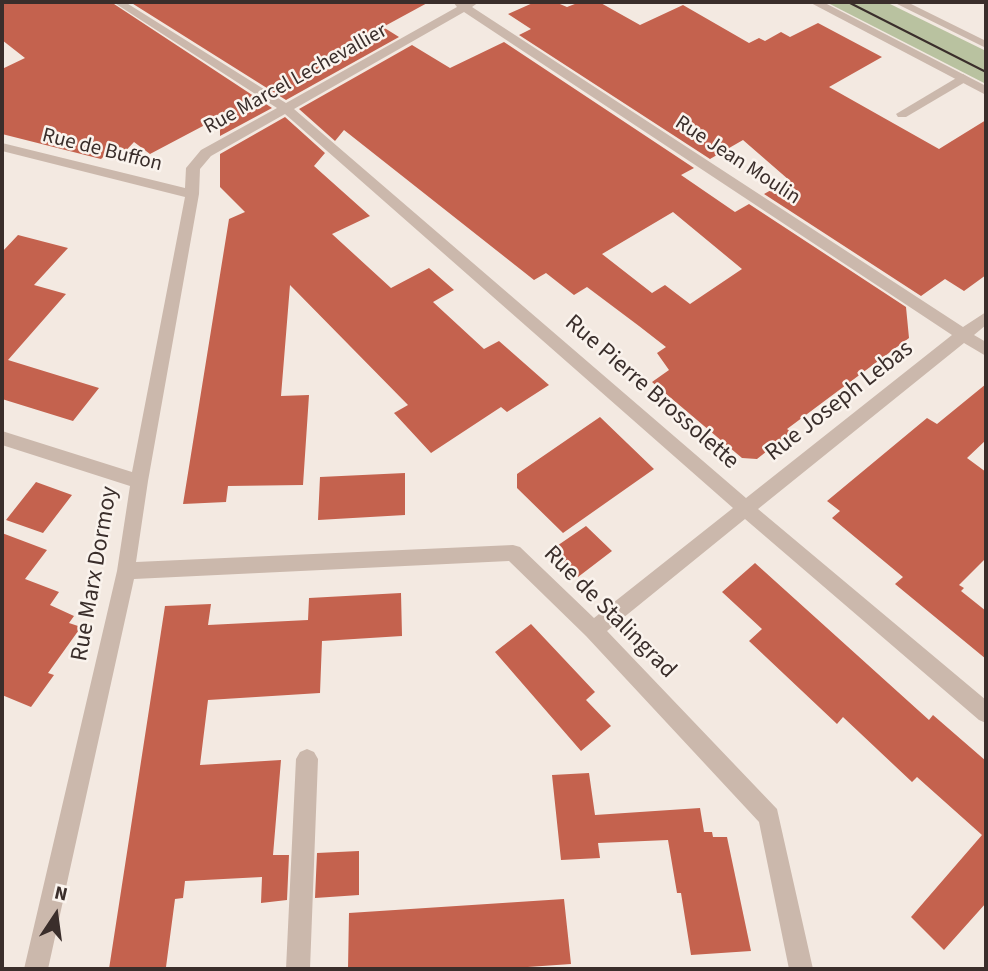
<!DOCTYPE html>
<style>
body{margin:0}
#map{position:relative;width:988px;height:971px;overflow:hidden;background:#f3e9e1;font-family:"Source Sans 3",sans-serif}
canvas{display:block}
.frame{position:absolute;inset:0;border:4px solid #3a2e2b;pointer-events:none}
.north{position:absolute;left:21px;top:880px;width:70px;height:70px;-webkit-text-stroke:5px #faf3ed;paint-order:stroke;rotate:13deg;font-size:19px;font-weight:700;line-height:28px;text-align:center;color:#3a2e2b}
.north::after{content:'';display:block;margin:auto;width:24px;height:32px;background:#3a2e2b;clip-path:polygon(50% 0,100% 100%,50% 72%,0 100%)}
</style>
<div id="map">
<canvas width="988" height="971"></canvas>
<div class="frame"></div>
<div class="north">N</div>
</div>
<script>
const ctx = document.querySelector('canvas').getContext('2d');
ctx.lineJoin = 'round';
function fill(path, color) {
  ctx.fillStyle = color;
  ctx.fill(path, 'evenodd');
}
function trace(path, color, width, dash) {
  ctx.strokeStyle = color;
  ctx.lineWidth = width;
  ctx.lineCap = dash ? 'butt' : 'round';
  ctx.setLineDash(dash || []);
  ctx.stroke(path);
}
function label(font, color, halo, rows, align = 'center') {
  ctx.font = font + ' "Source Sans 3",sans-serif';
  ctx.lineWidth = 5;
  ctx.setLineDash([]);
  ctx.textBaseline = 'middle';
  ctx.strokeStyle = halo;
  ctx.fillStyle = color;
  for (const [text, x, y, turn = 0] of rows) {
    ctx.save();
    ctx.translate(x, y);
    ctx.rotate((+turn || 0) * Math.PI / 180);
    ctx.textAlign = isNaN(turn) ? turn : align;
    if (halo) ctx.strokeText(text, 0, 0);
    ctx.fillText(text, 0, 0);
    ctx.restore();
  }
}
fill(new Path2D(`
 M826,2H886L986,51V84Z`), '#b9c2a0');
fill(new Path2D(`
 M2,2H111L272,108L220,136V117L150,154L134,142L117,160L104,156L101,159L2,134V69L25,58L2,40Z
 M130,2H429L383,27L399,37L286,100Z
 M535,2H555L567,7L580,2H599L640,25L683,5L749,43L759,38L765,41L781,32L790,37L818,23L882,57L829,87L939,149L986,120V275L964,291L945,279L921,296L764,194L789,180L743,140L710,159L519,35L531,29L508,14Z
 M504,42L694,168L681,175L735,212L749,204L906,307L909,338L787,429L791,432L757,459L742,458L652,382L669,370L657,353L666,347L639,326L587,287L574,295L546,273L534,280L344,130L335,141L299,109L412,45L450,68ZM673,212L742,269L690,304L665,285L652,293L602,254Z
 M285,117L325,153L314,166L370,216L332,234L391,288L429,268L454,290L433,302L484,349L499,341L549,385L507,412L501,407L431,453L394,413L408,405L290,285L281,396L309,395L303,485L228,486L226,502L183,504L229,219L245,212L220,187V154Z
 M18,235L68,248L34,285L66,294L8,360L99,388L73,421L2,399V252Z
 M986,384V440L967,458L986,472V558L959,585L964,588L961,591L986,611V659L895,584L903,577L832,518L840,511L827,501L927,418L937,424Z
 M600,417L654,469L563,533L517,488V474Z
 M405,473V515L318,520L320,477Z
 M36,482L72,495L43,533L6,520Z
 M586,526L612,551L578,577L551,550Z
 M2,533L47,550L25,579L59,592L50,605L74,616L69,623L81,627L48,673L54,675L31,707L2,695Z
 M755,563L929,720L933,715L986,761V903L944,950L911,917L982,835L917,777L912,782L843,717L837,724L749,641L762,629L722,592Z
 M401,593L402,636L322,641L320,693L208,700L200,765L281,760L273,855H289L287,900L261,903L262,877L185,881L183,898L175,899L166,967L109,969L165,606L211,604L208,625L308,620L309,598Z
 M531,624L595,692L586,700L611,726L581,751L495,652Z
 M589,773L595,815L700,808L704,832H712L713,837H727L751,951L691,955L681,893H677L668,840L598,843L600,858L561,860L552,775Z
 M359,851V895L315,898L317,853Z
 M564,899L571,964L499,969H348L349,913Z`), '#c4624e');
fill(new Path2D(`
 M963,74L969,78L967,81L906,117H898L896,114Z`), '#cbb8ac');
fill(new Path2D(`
 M113,2H125L286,103L457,7L453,2H479L472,7L963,327L986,312V325L974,335L986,342V356L964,343L758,509L986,700V723L979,720L745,519L607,631L777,809L813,969H789L759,822L586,636L509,561L134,579L48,969H24L117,571L130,486L2,445V431L132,472L185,197L2,151V143L185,188L186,168L201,150L277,108ZM464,12L952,335L746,498L294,109ZM285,114L733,508L594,618L520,547L513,545L136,562L148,481L199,194L200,169L211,156Z
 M809,2H823L986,86V95Z
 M893,2H907L986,41V48Z
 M307,749L314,752L318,759L310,969H286L296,759L300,752Z`), '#cbb8ac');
trace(new Path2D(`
 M848,2L986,72`), '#3a2e2b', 2);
label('21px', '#3a2e2b', '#faf3ed', [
 ["Rue Marcel Lechevallier",296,80,-29],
 ["Rue de Buffon",102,151,14],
 ["Rue Jean Moulin",737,161,33]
]);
label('24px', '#3a2e2b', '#faf3ed', [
 ["Rue Pierre Brossolette",651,393,41],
 ["Rue Joseph Lebas",840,402,-38],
 ["Rue Marx Dormoy",96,574,-80],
 ["Rue de Stalingrad",609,613,45]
]);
</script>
